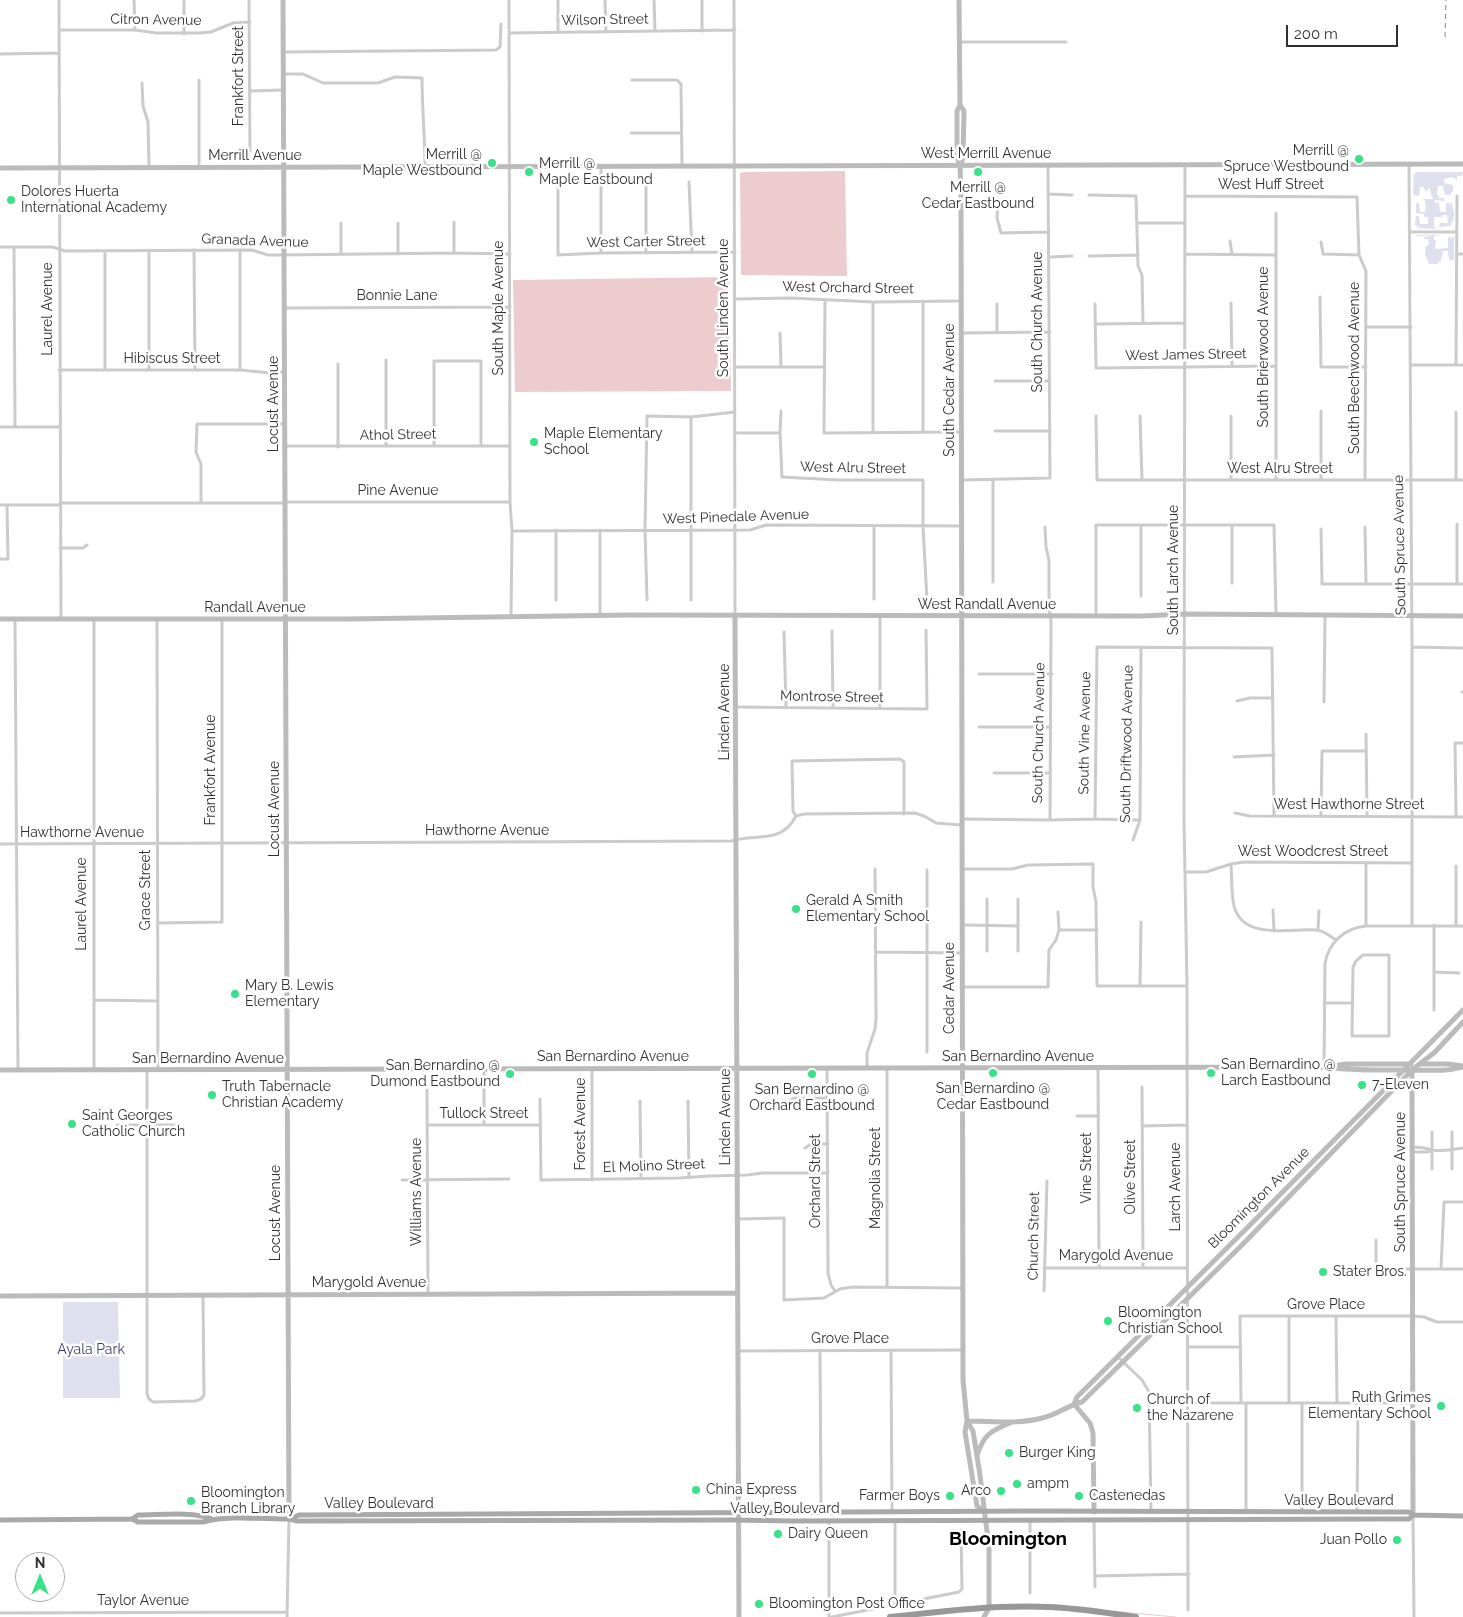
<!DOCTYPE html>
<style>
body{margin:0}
#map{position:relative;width:1463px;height:1617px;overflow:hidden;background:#fff;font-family:Raleway,sans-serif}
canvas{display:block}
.north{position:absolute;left:15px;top:1552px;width:50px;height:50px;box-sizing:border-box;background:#fff;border:1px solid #adadad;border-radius:50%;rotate:0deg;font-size:14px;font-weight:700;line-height:20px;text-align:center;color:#313131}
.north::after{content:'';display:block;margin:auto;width:18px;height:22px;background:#38e288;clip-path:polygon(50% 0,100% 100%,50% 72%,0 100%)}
.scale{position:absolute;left:1286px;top:25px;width:112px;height:22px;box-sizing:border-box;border:2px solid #313131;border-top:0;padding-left:6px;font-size:15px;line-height:18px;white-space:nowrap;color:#313131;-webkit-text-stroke:4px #fff;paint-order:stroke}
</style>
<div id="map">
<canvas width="1463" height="1617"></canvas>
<div class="north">N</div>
<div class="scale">200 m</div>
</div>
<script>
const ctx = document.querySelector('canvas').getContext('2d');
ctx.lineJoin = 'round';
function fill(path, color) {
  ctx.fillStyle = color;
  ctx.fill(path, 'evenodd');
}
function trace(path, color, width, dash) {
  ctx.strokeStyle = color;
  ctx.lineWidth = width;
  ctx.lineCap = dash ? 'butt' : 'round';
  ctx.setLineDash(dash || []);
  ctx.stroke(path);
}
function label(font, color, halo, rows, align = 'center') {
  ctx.font = font + ' Raleway,sans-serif';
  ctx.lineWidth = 5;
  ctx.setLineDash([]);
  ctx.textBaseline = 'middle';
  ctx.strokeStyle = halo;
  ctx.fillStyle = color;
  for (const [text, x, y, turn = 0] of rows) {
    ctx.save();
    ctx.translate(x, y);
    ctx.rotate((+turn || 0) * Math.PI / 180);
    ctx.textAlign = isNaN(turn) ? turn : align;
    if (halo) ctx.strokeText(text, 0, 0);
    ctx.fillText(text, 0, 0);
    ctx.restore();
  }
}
fill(new Path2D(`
 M1414,172L1415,174L1417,172H1463L1462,176H1457V180L1452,177L1444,179V183L1453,185V191L1450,195H1445L1443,186H1438L1437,194L1438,195L1439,198H1444L1445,201L1435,200V203L1439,202L1440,212H1446V203H1450L1451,207V203H1452L1454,213L1453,226L1452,219L1451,226L1439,227L1440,223H1448L1447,215H1442V217H1434V227L1436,229L1415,228L1419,227L1415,225L1416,216H1419L1420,224H1428V217H1424V214L1416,213V203H1419L1420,212H1425L1426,204H1425V200L1421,199H1433L1429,188L1427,191H1425L1424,187H1420L1419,196L1413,195Z
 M1416,235H1437V236H1434V240H1436L1435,246L1436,249L1448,248V237H1451L1452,238L1454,236V260H1449L1448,251H1443L1442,257H1441V261L1438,262V264H1429L1426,256H1425L1426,246H1428L1429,242L1428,241V239H1424V237L1433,236H1416Z
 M63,1302H118L120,1398H63Z`), '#dfdfed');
fill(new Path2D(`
 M845,171L847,276L741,275L740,173L744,172Z
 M729,277L731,391L515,392L513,280Z`), '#ecccce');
trace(new Path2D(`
 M1120,1612L1176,1617`), '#ecccce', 1);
trace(new Path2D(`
 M59,0L61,619
 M134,0L135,30
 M249,0L250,151
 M509,0L510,502L512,531L511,617
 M558,0V32
 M605,0L606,32
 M654,0L655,31
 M734,0L735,616
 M59,30H135L156,33H200L211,32L233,23L250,22
 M702,31V0
 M509,33L735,30
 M184,34V0
 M960,42H1066
 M284,52L496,50L500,47L501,24
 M0,54L59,53
 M284,74H303L323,83H378L395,77L422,78C422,108 425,137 425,167
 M199,80V167
 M632,80H677L681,84L682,166
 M142,83L143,106L148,122L149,167
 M250,91L284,90
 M631,133H681
 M1185,165L1184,820L1187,986L1188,1610
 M1409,165L1412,647V925
 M601,167V253
 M689,182L692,253
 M558,184V255L601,253L735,252
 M646,184V253
 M1049,194L1072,195
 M1089,195L1136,196L1138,266L1142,275L1143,323
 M1185,196L1357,197L1359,255L1366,271L1365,480
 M998,199L997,218L1001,233L1049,232
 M1276,213V480
 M454,222V253
 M341,223V254
 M398,223V254
 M1137,223H1185
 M1410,232H1457
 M1230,241L1232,254
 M1321,242L1323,254L1359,255
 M0,247H53L65,251L252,250L268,255H278L454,253L510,254
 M14,247L15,427
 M194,250L195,370
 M1185,254L1275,255
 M1457,254H1463
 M1089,256L1138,255
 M1050,257L1072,256
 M1320,297L1321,367H1366
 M735,299L791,298L873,302L961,301
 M825,300L824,433L961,432
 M1231,303L1232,366
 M997,304V333
 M1095,304L1096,368L1276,366
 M285,308L510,307
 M1095,324L1185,323
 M1367,327H1411
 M780,333L781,367
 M962,333L1050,332
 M1411,365H1463
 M1456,365L1457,196
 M736,367H824
 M59,370H240L271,373L285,372
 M105,370V251
 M149,370V250
 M240,370V250
 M995,381H1050
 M781,411L780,433L782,477L839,480H923V526L927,600
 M1456,412V480
 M1096,416L1097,480H1463
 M1140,416L1142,480
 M1231,416V480
 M0,427H59
 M995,431H1050
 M873,432V302
 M923,432V301
 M736,433H780
 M286,446H510
 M386,446V360
 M434,446V361H481V446
 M338,447V364
 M961,480L1050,478L1048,165
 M1321,480V411
 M286,502H510
 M60,503H285
 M201,503V464L196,452L197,424H285
 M0,505H60
 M1457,524V584
 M1141,525V596
 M874,526V599
 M1045,527L1046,547L1049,560V608L1051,622L1050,820
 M1365,527L1366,584
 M1321,529L1322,584H1463
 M556,530V600
 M512,531L750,530L766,525L961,526
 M60,548H83L87,545
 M0,559H8L7,505
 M993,582V480
 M1232,583V525
 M647,600L645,530L647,416L691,417L735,412
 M691,600V417
 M600,615V530
 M1096,615V525H1274L1276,614
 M880,616V708
 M94,619V1070
 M15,620L18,1070
 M157,620L158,1070
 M832,631L833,708
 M784,632L786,708
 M1412,647L1463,648
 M979,674H1052
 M1462,692H1463
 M1237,701L1250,698H1273
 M1324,702L1325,615
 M737,707L927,709L926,630
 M979,727H1051
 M1366,734L1367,816
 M1234,757L1274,755
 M994,773H1050
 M1235,813L1250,816L1463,817
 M796,816L793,811L792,761L900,759L904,762V814
 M1321,816L1322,751H1366
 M1456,816L1455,743H1463
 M962,819L1050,820L1095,819L1140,820
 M1095,819L1097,647L1272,648L1274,816
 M1133,840L1140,820L1141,648
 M0,844L731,841C756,833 781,845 796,816L804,814L915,813L924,816L936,823L961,825
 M1366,863V926
 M1231,864C1232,877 1231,893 1234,906C1243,941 1291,928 1316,930C1323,930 1330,936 1336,940
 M1456,866V925
 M961,869H1012L1028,865L1093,864V887L1096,902L1097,986H1187
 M1186,872H1206L1231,864L1244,862L1412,863
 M987,899V951
 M1273,910L1274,931
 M158,923L222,922V619
 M963,925L1018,926V899
 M1318,929L1319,911
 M1059,930H1097
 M1018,951V926
 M876,952L962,953
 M1363,955H1389V1036H1352L1353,967L1356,961Z
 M1434,972L1459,973
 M1140,986L1141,922
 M961,987H1048L1049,950L1056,940L1059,930L1058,912
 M94,1000L157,1001
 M1324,1003H1352
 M1434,1010V925
 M927,1052V870
 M1324,1067L1325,963C1329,942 1345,928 1366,926H1463
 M867,1068V1053L875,1029L876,1019L875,869
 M887,1068V1287
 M1098,1068L1099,1268
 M484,1069V1125
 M827,1069L828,1273L831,1285L835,1291
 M147,1070V1394L149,1399L153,1402L195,1401L201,1399L204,1395L203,1296
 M1142,1087L1143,1268
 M427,1090L428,1294
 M540,1099L541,1180L679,1178L710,1176L747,1175L763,1173H828
 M640,1101L641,1179
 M688,1101L689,1178
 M787,1103L794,1098H827
 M1077,1116H1098
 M117,1125H174
 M427,1125H540
 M1142,1126L1187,1125
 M1432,1132V1169
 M1452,1132V1169
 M1413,1147C1420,1147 1426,1148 1433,1150C1443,1152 1453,1149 1463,1148
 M805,1148L811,1144H828
 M1413,1152H1428L1431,1150
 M402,1180L509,1179
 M592,1180V1069
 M738,1219L784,1218V1300L824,1298L840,1289L852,1287L962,1288
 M1376,1240V1263L1380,1269H1463
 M1044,1268H1187
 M1441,1269L1444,1202H1463
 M1044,1291L1047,1181
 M1289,1316V1403
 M1336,1316L1337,1403
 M1188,1347H1241
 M820,1350L821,1512
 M891,1350L892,1512
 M739,1351L962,1350
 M1118,1357L1142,1380L1149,1392L1151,1511
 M1150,1403H1412
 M1241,1403L1240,1316H1413L1424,1317L1437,1322H1463
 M1246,1403V1512
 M1302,1403V1512
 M1357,1512L1358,1403
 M1413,1516L1414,1617
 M1030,1520V1593
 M1094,1520L1095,1587
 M895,1521V1605
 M1095,1576L1189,1574
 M0,1613L286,1612
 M287,1617L289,1519
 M829,1617V1521
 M832,1617L959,1592L962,1589L961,1530`), '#cbcbcb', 3);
trace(new Path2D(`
 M283,0L289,1519
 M959,0L960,105L957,111V157L960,165L961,195L963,1380L967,1421L965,1432L977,1506L985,1511
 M960,105L964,111L963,157L961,165
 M0,168L1463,164
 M735,616L739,1617
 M0,619H348L630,615L1142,616L1185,614L1463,616
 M1420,1064H1449L1463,1066
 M1332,1066L1346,1064H1411
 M1412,1069L1413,1515
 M0,1070L1324,1067C1353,1071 1381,1070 1409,1070C1427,1070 1445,1072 1463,1067
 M0,1296L738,1293
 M1074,1404L1077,1397L1245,1230L1463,1010
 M1074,1404L1090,1423L1093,1433L1094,1512
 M967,1421C993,1421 1021,1425 1046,1417C1058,1414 1069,1405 1082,1402L1242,1245L1412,1070L1435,1052L1463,1022
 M967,1421L973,1431L980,1475L989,1548V1608L984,1617
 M977,1455C984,1435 990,1431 1010,1423`), '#bbb', 5);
trace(new Path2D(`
 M132,1519L138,1515C159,1515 193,1511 212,1519
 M289,1519L299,1515L1030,1511L1409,1512L1413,1515L1463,1516
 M0,1520L132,1519L138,1522H203C225,1515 264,1519 289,1519L297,1521L732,1520L793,1521L1383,1519H1409L1413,1515`), '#a9a9a9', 5);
trace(new Path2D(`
 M890,1617C943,1611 995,1605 1048,1607C1078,1608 1107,1613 1136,1617`), '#989898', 6);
trace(new Path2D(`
 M1445,37L1446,0`), '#868686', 1, [5, 4]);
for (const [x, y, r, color] of [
 [1359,159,5,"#38e288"],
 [492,163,5,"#38e288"],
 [529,172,5,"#38e288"],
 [978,172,5,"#38e288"],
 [11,200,5,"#38e288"],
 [534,442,5,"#38e288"],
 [796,909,5,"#38e288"],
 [235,994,5,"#38e288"],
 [993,1073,5,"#38e288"],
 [1211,1073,5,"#38e288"],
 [510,1074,5,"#38e288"],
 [812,1074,5,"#38e288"],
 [1362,1085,5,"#38e288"],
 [212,1095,5,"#38e288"],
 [72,1124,5,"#38e288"],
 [1323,1272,5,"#38e288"],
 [1108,1321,5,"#38e288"],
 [1441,1406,5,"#38e288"],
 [1137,1408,5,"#38e288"],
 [1009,1453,5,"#38e288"],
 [1017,1484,5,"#38e288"],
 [696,1490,5,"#38e288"],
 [1001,1491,5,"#38e288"],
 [950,1496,5,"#38e288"],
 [1079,1496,5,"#38e288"],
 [191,1501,5,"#38e288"],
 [778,1534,5,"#38e288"],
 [1397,1540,5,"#38e288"],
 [759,1604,5,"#38e288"]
]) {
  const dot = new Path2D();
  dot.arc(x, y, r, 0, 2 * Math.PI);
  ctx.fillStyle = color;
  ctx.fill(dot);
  trace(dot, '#fff', 2);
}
label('14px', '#313131', '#fff', [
 ["Citron Avenue",156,20,1],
 ["Wilson Street",605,20,-1],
 ["Frankfort Street",239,76,-90],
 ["West Merrill Avenue",986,154],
 ["Merrill Avenue",255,156],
 ["West Huff Street",1271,185],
 ["Granada Avenue",255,241,2],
 ["West Carter Street",646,242,-1],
 ["West Orchard Street",848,288,1],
 ["Bonnie Lane",397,296],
 ["South Maple Avenue",499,308,-90],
 ["South Linden Avenue",724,308,-90],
 ["Laurel Avenue",48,309,-90],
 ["South Church Avenue",1038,322,-90],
 ["South Brierwood Avenue",1264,347,-90],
 ["West James Street",1186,355,-1],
 ["Hibiscus Street",172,359],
 ["South Beechwood Avenue",1355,368,-90],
 ["South Cedar Avenue",950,390,-90],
 ["Locust Avenue",274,404,-90],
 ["Athol Street",398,435,-1],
 ["West Alru Street",853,468,1],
 ["West Alru Street",1280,469],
 ["Pine Avenue",398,491],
 ["West Pinedale Avenue",736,517,-2],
 ["South Spruce Avenue",1400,545,-91],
 ["South Larch Avenue",1174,570,-90],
 ["West Randall Avenue",987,605],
 ["Randall Avenue",255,608],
 ["Montrose Street",832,697,1],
 ["Linden Avenue",725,712,-90],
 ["South Church Avenue",1039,733,-89],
 ["South Vine Avenue",1085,733,-89],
 ["South Driftwood Avenue",1127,744,-89],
 ["Frankfort Avenue",211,770,-90],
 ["West Hawthorne Street",1349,805],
 ["Locust Avenue",275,809,-90],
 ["Hawthorne Avenue",487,831],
 ["Hawthorne Avenue",82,833],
 ["West Woodcrest Street",1313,852],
 ["Grace Street",146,890,-90],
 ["Laurel Avenue",82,904,-90],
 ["Cedar Avenue",950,988,-90],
 ["San Bernardino Avenue",613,1057],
 ["San Bernardino Avenue",1018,1057],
 ["San Bernardino Avenue",208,1059],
 ["Tullock Street",484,1114],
 ["Linden Avenue",726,1117,-90],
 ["Forest Avenue",581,1124,-90],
 ["El Molino Street",654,1166,-2],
 ["Vine Street",1087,1168,-90],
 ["Olive Street",1131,1177,-90],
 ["Magnolia Street",876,1178,-90],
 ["Orchard Street",816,1181,-90],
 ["South Spruce Avenue",1401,1182,-90],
 ["Larch Avenue",1176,1187,-90],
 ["Williams Avenue",417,1192,-90],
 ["Bloomington Avenue",1259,1198,-45],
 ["Locust Avenue",276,1213,-90],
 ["Church Street",1034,1236,-89],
 ["Marygold Avenue",1116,1256],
 ["Marygold Avenue",369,1283],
 ["Grove Place",1326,1305],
 ["Grove Place",850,1339],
 ["Valley Boulevard",1339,1501],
 ["Valley Boulevard",379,1504],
 ["Valley Boulevard",785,1509],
 ["Taylor Avenue",143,1601]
]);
label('14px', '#313131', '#fff', [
 ["Merrill @",1349,151,"right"],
 ["Spruce Westbound",1349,167,"right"],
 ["Merrill @",482,155,"right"],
 ["Maple Westbound",482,171,"right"],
 ["Merrill @",539,164],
 ["Maple Eastbound",539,180],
 ["Merrill @",978,188,"center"],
 ["Cedar Eastbound",978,204,"center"],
 ["Dolores Huerta",21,192],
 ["International Academy",21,208],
 ["Maple Elementary",544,434],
 ["School",544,450],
 ["Gerald A Smith",806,901],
 ["Elementary School",806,917],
 ["Mary B. Lewis",245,986],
 ["Elementary",245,1002],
 ["San Bernardino @",1221,1065],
 ["Larch Eastbound",1221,1081],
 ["San Bernardino @",500,1066,"right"],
 ["Dumond Eastbound",500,1082,"right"],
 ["7-Eleven",1372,1085],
 ["Truth Tabernacle",222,1087],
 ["Christian Academy",222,1103],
 ["San Bernardino @",993,1089,"center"],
 ["Cedar Eastbound",993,1105,"center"],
 ["San Bernardino @",812,1090,"center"],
 ["Orchard Eastbound",812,1106,"center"],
 ["Saint Georges",82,1116],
 ["Catholic Church",82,1132],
 ["Stater Bros.",1333,1272],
 ["Bloomington",1118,1313],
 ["Christian School",1118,1329],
 ["Ruth Grimes",1431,1398,"right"],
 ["Elementary School",1431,1414,"right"],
 ["Church of",1147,1400],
 ["the Nazarene",1147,1416],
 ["Burger King",1019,1453],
 ["ampm",1027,1484],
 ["China Express",706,1490],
 ["Arco",991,1491,"right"],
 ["Bloomington",201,1493],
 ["Branch Library",201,1509],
 ["Farmer Boys",940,1496,"right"],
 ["Castenedas",1089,1496],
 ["Dairy Queen",788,1534],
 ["Juan Pollo",1387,1540,"right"],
 ["Bloomington Post Office",769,1604]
], 'left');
label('14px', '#423e6c', '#fff', [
 ["Ayala Park",91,1350]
]);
label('bold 19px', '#000', '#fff', [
 ["Bloomington",1008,1539]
]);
</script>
